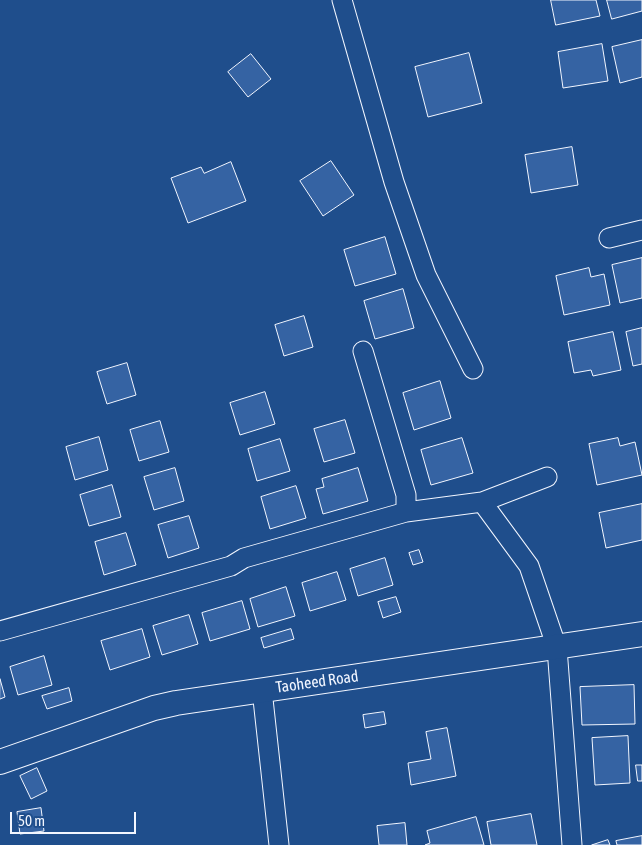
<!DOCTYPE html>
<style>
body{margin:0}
#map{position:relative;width:642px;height:845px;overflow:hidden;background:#1f4e8c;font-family:"Asap Condensed",sans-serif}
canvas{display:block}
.scale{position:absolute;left:10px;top:812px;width:126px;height:22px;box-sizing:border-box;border:2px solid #f2f6ff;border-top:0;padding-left:6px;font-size:15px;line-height:18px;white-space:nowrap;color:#f2f6ff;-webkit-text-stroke:4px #1f4e8c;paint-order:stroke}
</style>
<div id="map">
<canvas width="642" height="845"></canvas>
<div class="scale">50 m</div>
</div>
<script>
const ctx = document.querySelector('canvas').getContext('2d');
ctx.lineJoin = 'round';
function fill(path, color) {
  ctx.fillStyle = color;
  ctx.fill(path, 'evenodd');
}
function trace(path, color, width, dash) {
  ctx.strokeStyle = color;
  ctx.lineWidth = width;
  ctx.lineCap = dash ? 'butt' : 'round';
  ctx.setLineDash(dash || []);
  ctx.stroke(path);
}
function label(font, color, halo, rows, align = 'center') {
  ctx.font = font + ' "Asap Condensed",sans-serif';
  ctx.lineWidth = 4;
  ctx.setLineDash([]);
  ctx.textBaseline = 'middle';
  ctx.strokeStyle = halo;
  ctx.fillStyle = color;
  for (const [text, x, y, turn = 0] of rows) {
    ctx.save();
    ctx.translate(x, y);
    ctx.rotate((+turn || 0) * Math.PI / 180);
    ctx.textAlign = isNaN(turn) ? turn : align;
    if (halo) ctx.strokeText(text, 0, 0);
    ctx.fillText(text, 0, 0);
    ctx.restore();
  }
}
const building = new Path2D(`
 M551,0H596L600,16L556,25Z
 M607,0H642V11L612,19Z
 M642,40V77L620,83L612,47Z
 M602,44L608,81L563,88L558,52Z
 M469,53L482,103L428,117L415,67Z
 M251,54L271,79L248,97L228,72Z
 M572,147L578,185L531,193L525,155Z
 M331,161L354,195L323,216L300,181Z
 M231,162L246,201L188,223L171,178L201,167L204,173Z
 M385,237L396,274L355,286L344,250Z
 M642,258V298L620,303L612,265Z
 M589,268L591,277L604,274L610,305L564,315L556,276Z
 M403,289L414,328L375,339L364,301Z
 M304,316L313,347L284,356L275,325Z
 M642,328V364L633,366L626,332Z
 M613,332L621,370L593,376L591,370L574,373L568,342Z
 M127,363L136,395L107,404L97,372Z
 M440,381L451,418L414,430L403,393Z
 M265,392L275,424L240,435L230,403Z
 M345,420L355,453L324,462L314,429Z
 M160,421L169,452L139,461L130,430Z
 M99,437L108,470L75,480L66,447Z
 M462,438L473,473L431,485L421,450Z
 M618,438L620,446L635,442L642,475L597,485L589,444Z
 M280,439L290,471L257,481L248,449Z
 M175,468L184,501L154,510L144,477Z
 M358,468L368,501L323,514L316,489L324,487L322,479Z
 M112,485L121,517L89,526L80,495Z
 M296,486L306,518L270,529L261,497Z
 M642,504V540L606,548L599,513Z
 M189,516L199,548L168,558L158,525Z
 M126,533L136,565L104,575L95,542Z
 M419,550L423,562L413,565L409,553Z
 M385,558L393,585L358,596L350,569Z
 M337,572L346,600L310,611L302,583Z
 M286,587L295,616L258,627L250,599Z
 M396,597L401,612L383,618L378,602Z
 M242,601L250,629L210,641L202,613Z
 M189,615L198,644L162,655L153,626Z
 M142,629L150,657L110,670L101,641Z
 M291,629L294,639L264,648L261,638Z
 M44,656L52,685L18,695L10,667Z
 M0,679L5,697L0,699Z
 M634,685L635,724L582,725L580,687Z
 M69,688L72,701L47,709L42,696Z
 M384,712L386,724L365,728L363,715Z
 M447,728L456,776L411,785L408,763L431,759L426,732Z
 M628,736L630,783L595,785L592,738Z
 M636,765H642V781H638Z
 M37,768L47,791L31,799L20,776Z
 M41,808L44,831L20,834L17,812Z
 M531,814L537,845H491L487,822Z
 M476,817L484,845H425L430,843L427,831Z
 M405,823L407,845H379L377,826Z
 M642,836V845H617L616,841Z
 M608,840L610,845H592Z`);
fill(building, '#3563a3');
trace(building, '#f2f6ff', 1);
const minor = new Path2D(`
 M342,0L394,182L426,275L473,369
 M609,238L642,230
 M363,351L406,495V512
 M482,502L547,477
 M0,631L231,566L244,558L406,512L482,502L529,566L557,648L572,845
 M262,690L279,845`);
const major = new Path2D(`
 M0,762L154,708L176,703L642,634`);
trace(minor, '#f2f6ff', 21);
trace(major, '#f2f6ff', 26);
trace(minor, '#1f4e8c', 19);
trace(major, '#1f4e8c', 24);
label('16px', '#f2f6ff', '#1f4e8c', [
 ["Taoheed Road",317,682,-8]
]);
</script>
